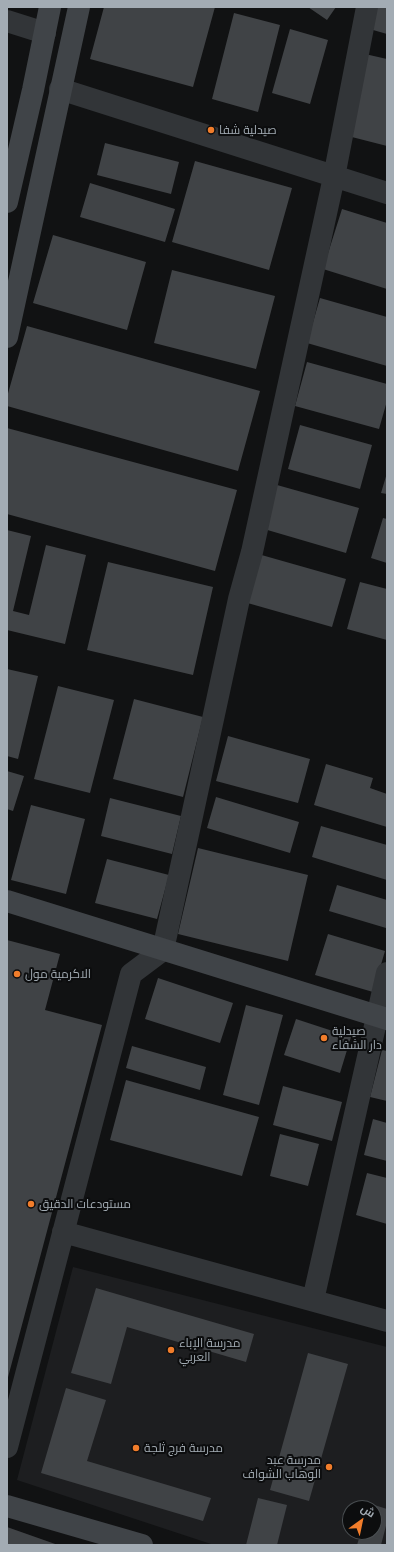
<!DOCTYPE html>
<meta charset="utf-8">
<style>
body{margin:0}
#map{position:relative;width:394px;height:1552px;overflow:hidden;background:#111213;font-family:"Golos Text",Cairo,sans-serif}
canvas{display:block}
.frame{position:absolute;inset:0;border:8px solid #a3acb4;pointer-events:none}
.north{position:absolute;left:342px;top:1500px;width:40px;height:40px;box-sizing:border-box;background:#0c0d0e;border:1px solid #484d50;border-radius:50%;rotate:33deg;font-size:11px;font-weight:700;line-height:16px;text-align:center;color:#a3acb4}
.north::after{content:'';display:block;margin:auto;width:14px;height:18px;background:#f17d2b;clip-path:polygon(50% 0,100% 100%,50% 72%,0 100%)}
</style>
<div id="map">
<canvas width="394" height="1552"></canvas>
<div class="frame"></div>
<div class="north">ش</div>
</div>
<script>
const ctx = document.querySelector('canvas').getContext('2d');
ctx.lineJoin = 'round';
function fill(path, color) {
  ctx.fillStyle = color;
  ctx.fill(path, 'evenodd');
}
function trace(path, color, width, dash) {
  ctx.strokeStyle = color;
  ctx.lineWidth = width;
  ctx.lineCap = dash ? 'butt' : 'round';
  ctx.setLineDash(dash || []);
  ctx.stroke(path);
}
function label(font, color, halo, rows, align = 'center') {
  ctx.font = font + ' "Golos Text",Cairo,sans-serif';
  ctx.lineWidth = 4;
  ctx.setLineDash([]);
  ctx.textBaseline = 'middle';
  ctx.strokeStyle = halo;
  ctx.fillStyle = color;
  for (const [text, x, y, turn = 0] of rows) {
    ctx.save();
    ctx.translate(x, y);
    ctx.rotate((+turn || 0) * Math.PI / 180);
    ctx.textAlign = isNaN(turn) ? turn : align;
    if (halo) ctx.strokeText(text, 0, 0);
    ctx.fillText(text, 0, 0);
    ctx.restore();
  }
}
fill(new Path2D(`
 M73,1267L387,1347V1545H214L17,1480ZM350,1508H374V1532H350Z`), '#1d1e20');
fill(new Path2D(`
 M104,7H215L193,87L90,59Z
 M308,7H336L327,20Z
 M372,7H387V34L366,28Z
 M234,13L280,25L258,112L212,99Z
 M290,29L328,40L310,104L272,93Z
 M365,54L387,59V146L344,135Z
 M105,143L179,162L171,194L97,175Z
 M195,161L292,188L269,270L172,242Z
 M90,183L175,209L165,242L80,217Z
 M342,209L387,223V289L323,269Z
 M53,235L146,262L127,330L33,303Z
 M172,270L275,296L256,369L154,343Z
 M320,298L387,317V366L307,343Z
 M27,326L260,391L238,471L7,406V397Z
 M307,362L387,384V401L379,429L295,406Z
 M300,425L372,445L360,489L288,469Z
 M7,428L237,490L215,571L7,514Z
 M387,473V494L381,493Z
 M277,485L359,508L346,553L264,529Z
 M383,518L387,519V563L371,558Z
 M7,530L31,536L13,611L29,615L46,545L86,555L65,644L7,630Z
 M258,554L346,579L332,627L244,602Z
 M108,562L213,587L193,675L87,650Z
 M360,582L387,589V640L347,629Z
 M7,669L38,676L18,759L7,756Z
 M58,686L114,700L90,793L34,779Z
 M134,699L203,717L183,797L113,779Z
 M228,736L310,759L298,803L216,781Z
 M326,764L373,778L370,788L387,794V827L314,805Z
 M7,771L24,776L13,811L7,809Z
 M216,797L299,822L290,853L207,828Z
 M110,798L181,816L172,854L101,836Z
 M31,805L85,819L66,894L11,880Z
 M321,826L387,845V880L312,857Z
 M198,848L308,875L288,961L178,934Z
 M107,859L169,875L157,919L95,903Z
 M337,885L387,900L386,928L329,911Z
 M328,934L385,951L373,992L315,975Z
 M7,940L60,954L45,1010L102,1025L7,1381Z
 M158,978L233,1003L220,1043L145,1019Z
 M246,1005L283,1015L259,1105L223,1095Z
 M296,1019L351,1037L340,1073L284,1055Z
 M132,1046L206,1067L200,1090L126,1068Z
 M382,1050L387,1051V1101L370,1097Z
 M126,1080L259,1117L242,1176L110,1140Z
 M283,1086L342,1102L332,1141L273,1125Z
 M373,1119L387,1123V1161L364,1155Z
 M280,1134L319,1144L308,1186L270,1176Z
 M367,1173L387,1178V1224L356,1215Z
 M96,1288L254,1334L246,1362L127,1327L111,1384L71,1373Z
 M308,1353L348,1364L309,1501L270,1490Z
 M66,1388L106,1400L87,1461L211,1498L203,1521L41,1473Z
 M258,1498L287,1505L277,1545H246Z
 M368,1503L387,1509V1522L381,1545H357L361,1532H374V1508H367Z
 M7,1527L58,1545H7Z`), '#404346');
trace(new Path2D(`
 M7,21L45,33
 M60,89L387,193
 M63,1232L387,1321
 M313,1300L387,973
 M7,1447L131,974L163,950L239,599L252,552L334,177L367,7`), '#323538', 22);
trace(new Path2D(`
 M7,202L33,90L50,7
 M7,337L79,7
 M7,901L387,1019
 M7,1506L142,1545`), '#404448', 22);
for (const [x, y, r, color] of [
 [211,130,4,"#f17d2b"],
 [17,974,4,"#f17d2b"],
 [324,1038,4,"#f17d2b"],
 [31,1204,4,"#f17d2b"],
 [171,1350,4,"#f17d2b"],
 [136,1448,4,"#f17d2b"],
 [329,1467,4,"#f17d2b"]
]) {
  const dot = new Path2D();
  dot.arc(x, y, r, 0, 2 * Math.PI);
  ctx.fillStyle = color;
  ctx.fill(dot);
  trace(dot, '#0c0d0e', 1.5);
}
label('12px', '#a3acb4', '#0c0d0e', [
 ["صيدلية شفا",219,130],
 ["الاكرمية مول",25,974],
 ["صيدلية",332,1031],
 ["دار الشفاء",332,1045],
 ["مستودعات الدقيق",39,1204],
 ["مدرسة الإباء",179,1343],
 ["العربي",179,1357],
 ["مدرسة فرج ثلجة",144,1448],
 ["مدرسة عبد",321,1460,"right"],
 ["الوهاب الشواف",321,1474,"right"]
], 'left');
</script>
